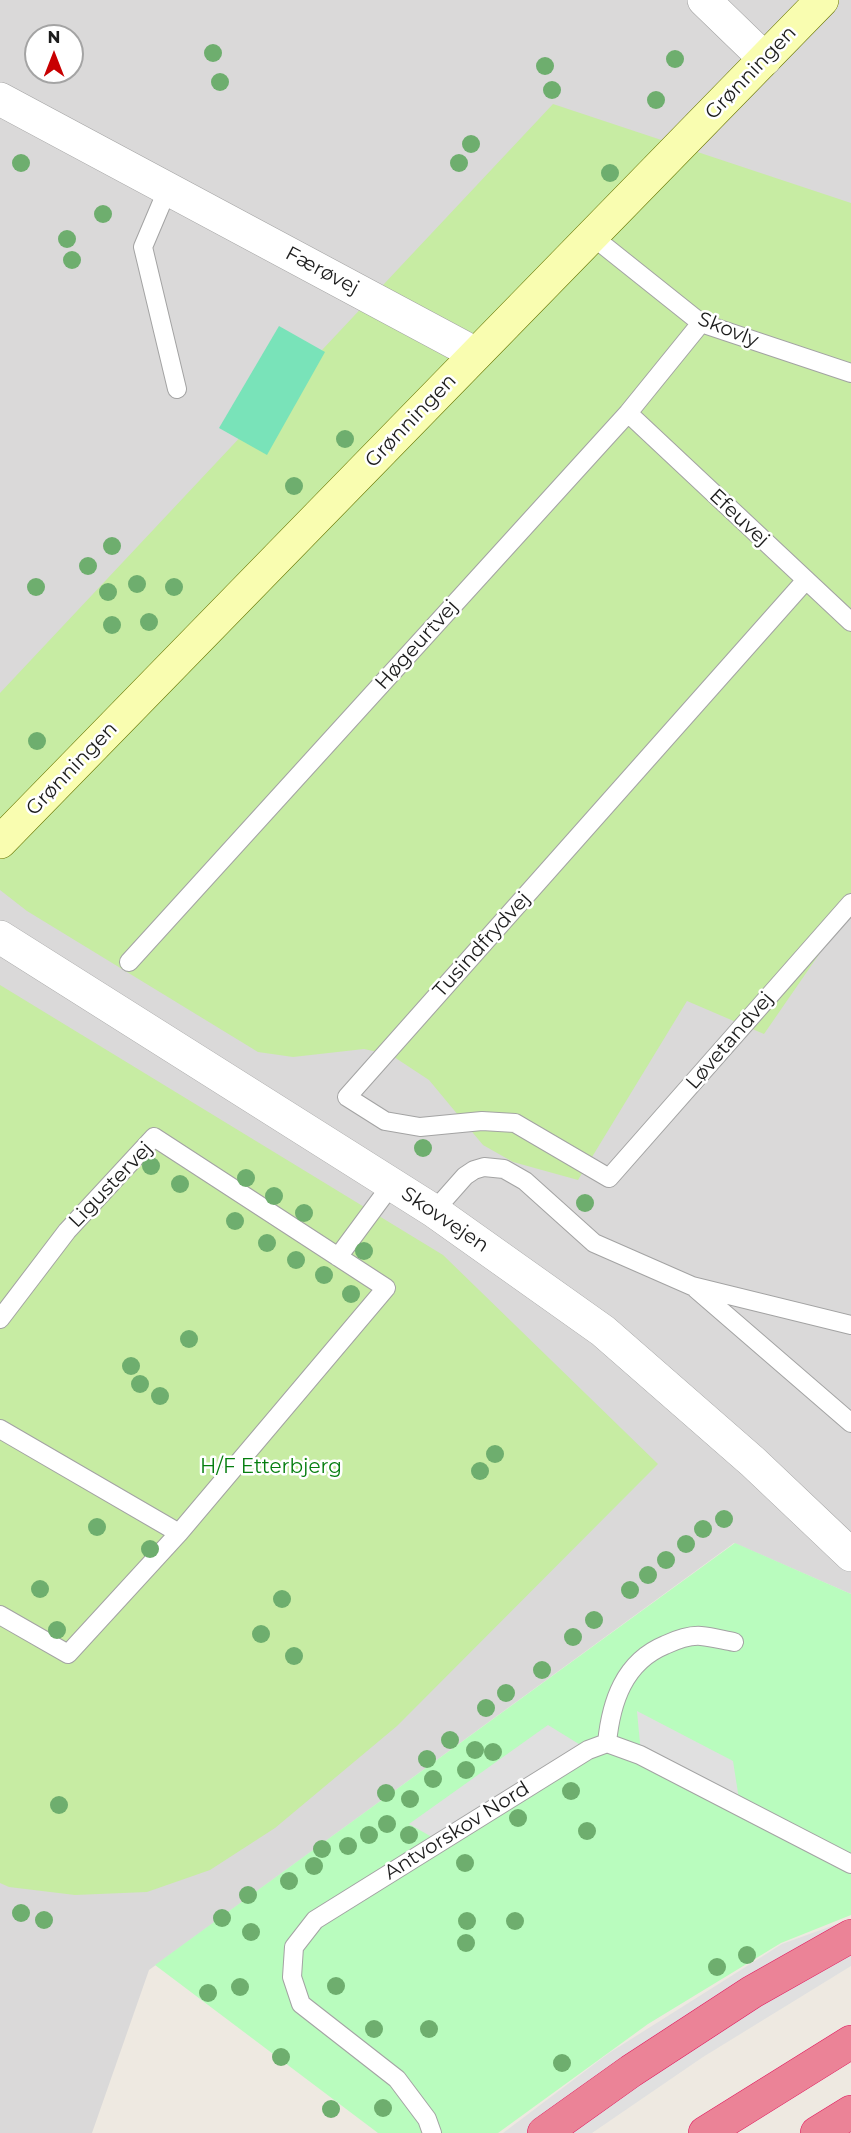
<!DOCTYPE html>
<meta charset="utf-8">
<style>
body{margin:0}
#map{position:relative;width:851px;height:2133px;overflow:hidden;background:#eee9e1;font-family:Montserrat,sans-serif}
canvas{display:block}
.north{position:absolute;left:24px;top:24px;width:60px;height:60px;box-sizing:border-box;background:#fff;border:2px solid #a4a4a4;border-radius:50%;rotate:0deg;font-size:16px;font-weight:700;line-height:24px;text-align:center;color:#1c1c1c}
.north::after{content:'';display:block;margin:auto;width:21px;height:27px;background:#c80001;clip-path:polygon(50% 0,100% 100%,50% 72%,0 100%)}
</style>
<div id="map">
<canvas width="851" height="2133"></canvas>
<div class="north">N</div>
</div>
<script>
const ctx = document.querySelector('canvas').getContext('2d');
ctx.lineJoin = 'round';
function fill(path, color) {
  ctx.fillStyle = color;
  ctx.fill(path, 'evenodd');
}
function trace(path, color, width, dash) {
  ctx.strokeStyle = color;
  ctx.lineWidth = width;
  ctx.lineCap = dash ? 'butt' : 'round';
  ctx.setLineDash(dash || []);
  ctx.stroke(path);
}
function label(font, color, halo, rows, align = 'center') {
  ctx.font = font + ' Montserrat,sans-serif';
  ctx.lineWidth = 5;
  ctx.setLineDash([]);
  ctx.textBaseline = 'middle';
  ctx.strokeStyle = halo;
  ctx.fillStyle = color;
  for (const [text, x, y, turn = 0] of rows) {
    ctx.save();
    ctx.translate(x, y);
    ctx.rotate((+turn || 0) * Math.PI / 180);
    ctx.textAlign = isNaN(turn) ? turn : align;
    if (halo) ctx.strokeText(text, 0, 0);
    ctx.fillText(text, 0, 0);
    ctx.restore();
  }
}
fill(new Path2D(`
 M0,0H851V1594L734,1543L149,1970L92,2133H0ZM36,36H72V72H36Z`), '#dad9d9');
fill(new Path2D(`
 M553,104L851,203V908L764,1034L687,1001L578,1180L513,1162L483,1145L429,1080L391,1055L364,1049L293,1057L258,1052L27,911L0,890V693Z
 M0,985L443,1255L658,1464L397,1726L275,1828L210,1870L147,1892L75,1895L9,1887L0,1883Z`), '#c7eca3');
fill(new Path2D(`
 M735,1543L851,1594V1915L781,1943L648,2024L498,2133H378L155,1965Z`), '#b9fcbe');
fill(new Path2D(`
 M279,326L325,352L267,455L219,428Z`), '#79e3b9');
fill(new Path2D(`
 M637,1711L733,1761L740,1806L641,1754Z
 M548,1725L587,1749L439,1841L409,1824Z
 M851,1919V1927L531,2133H503L609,2053L782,1944Z
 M851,1946V1966L703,2057L592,2133H559Z`), '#e0e0e0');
const lane = new Path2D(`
 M168,188L143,247L177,389
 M592,236L701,323L851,373
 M628,413L851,622
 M806,580L347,1097L385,1121L420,1127L482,1121L515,1123L609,1178L851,903
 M129,962L628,413L701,323
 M434,1211L465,1176L474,1170L484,1167L504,1169L525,1181L594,1243L692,1286L851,1325
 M338,1257L392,1184
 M696,1289L851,1423
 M0,1319L67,1231L154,1137L386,1288L179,1533L68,1654L0,1615
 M0,1429L179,1533
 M607,1743C611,1702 624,1662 665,1645C676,1640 690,1635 701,1636C712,1637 723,1640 734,1642
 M432,2133L427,2119L397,2079L301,2004L292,1977L294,1947L315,1920L588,1750L607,1743L640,1755L851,1864`);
const street = new Path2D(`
 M704,0L765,59
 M0,99L476,354
 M0,937L434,1211L603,1331L753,1462L851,1555`);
const secondary = new Path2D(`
 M0,842L822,0`);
const highway = new Path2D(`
 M544,2133L631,2071L752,1992L851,1936
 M705,2133L851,2042
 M817,2133L851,2112`);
trace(lane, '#a3a3a3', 20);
trace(street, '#a3a3a3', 34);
trace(secondary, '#697600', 34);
trace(highway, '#e01a5f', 34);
trace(lane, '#fff', 18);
trace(street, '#fff', 33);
trace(secondary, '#f9fdb0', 33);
trace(highway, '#eb8397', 33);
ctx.fillStyle = '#6eae6e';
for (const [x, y] of [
 [213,53],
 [675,59],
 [545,66],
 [220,82],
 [552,90],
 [656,100],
 [471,144],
 [21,163],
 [459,163],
 [610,173],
 [103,214],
 [67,239],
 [72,260],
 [345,439],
 [294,486],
 [112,546],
 [88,566],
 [137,584],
 [36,587],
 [174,587],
 [108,592],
 [149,622],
 [112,625],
 [37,741],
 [423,1148],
 [151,1166],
 [246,1178],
 [180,1184],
 [274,1196],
 [585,1203],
 [304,1213],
 [235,1221],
 [267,1243],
 [364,1251],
 [296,1260],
 [324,1275],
 [351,1294],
 [189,1339],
 [131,1366],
 [140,1384],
 [160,1396],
 [495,1454],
 [480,1471],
 [724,1519],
 [97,1527],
 [703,1529],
 [686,1544],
 [150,1549],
 [666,1560],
 [648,1575],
 [40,1589],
 [630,1590],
 [282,1599],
 [594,1620],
 [57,1630],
 [261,1634],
 [573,1637],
 [294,1656],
 [542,1670],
 [506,1693],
 [486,1708],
 [450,1740],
 [475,1750],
 [493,1752],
 [427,1759],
 [466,1770],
 [433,1779],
 [571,1791],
 [386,1793],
 [410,1799],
 [59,1805],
 [518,1818],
 [387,1824],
 [587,1831],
 [369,1835],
 [409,1835],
 [348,1846],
 [322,1849],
 [465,1863],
 [314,1866],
 [289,1881],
 [248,1895],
 [21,1913],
 [222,1918],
 [44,1920],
 [467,1921],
 [515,1921],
 [251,1932],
 [466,1943],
 [747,1955],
 [717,1967],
 [336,1986],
 [240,1987],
 [208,1993],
 [374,2029],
 [429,2029],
 [281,2057],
 [562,2063],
 [383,2108],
 [331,2109]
]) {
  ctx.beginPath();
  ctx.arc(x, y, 9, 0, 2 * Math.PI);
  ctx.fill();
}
label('20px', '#1c1c1c', '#fff', [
 ["Grønningen",751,73,-46],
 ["Færøvej",322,271,28],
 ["Skovly",728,330,22],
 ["Grønningen",411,421,-46],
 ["Efeuvej",739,518,43],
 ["Høgeurtvej",417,645,-48],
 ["Grønningen",72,769,-46],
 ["Tusindfrydvej",482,945,-48],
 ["Løvetandvej",730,1041,-49],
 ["Ligustervej",111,1185,-46],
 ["Skovvejen",445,1220,34],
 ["Antvorskov Nord",457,1831,-32]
]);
label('20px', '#057e0f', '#fff', [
 ["H/F Etterbjerg",271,1467]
]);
</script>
